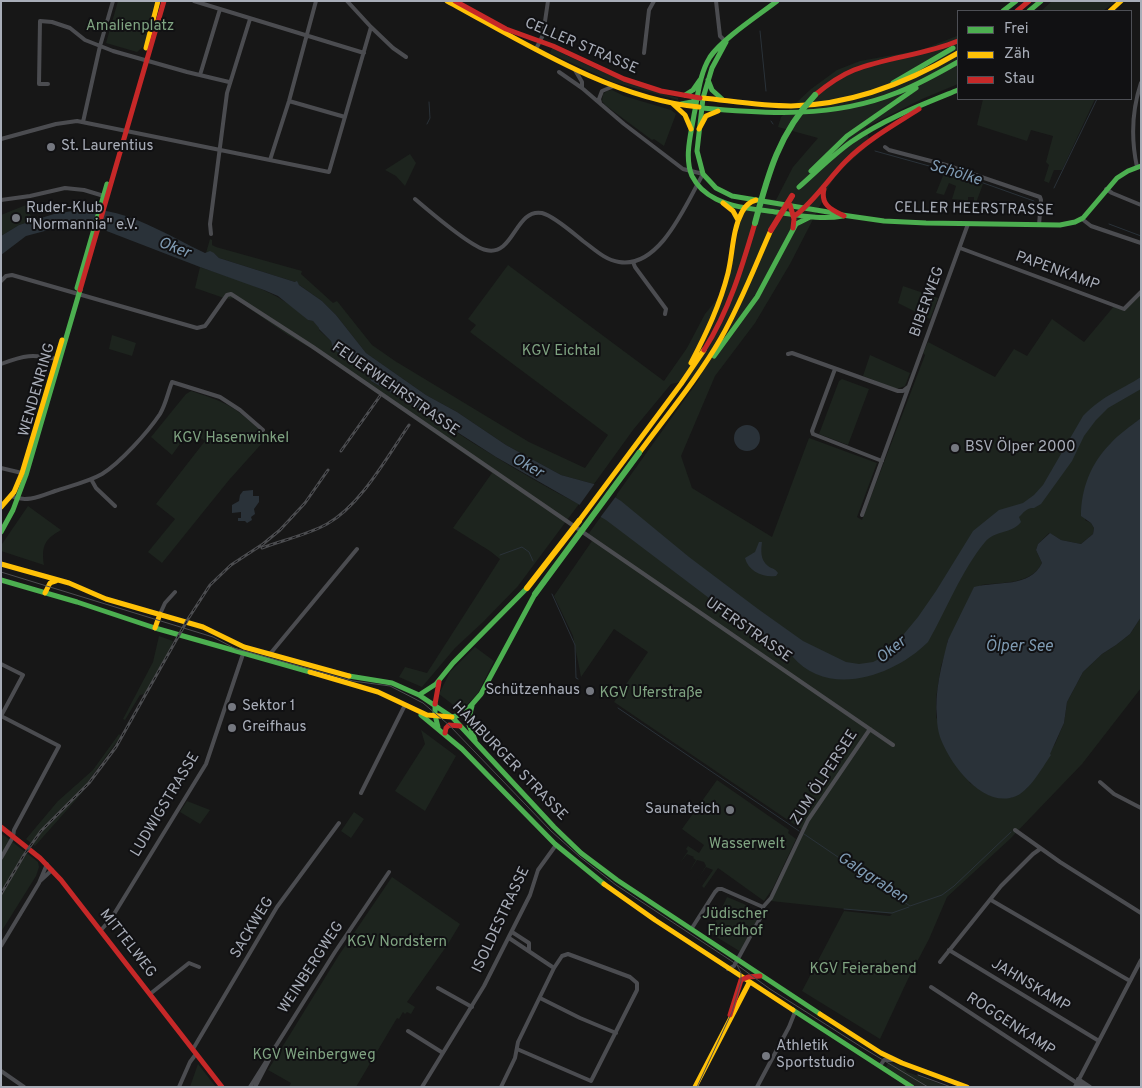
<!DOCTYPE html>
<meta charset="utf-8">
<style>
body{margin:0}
#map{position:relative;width:1142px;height:1088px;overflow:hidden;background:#171717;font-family:Overpass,sans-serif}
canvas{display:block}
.frame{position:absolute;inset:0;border:2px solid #a8adb8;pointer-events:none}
.legend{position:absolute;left:957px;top:10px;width:175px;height:90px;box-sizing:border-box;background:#111113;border:1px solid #4d4f55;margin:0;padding:6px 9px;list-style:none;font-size:15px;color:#a8adb8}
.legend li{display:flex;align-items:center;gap:10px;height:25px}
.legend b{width:25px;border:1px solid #4d4f55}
</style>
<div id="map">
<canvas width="1142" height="1088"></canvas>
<div class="frame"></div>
<ul class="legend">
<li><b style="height:6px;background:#4caf50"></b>Frei</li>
<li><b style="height:6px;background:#ffc107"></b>Zäh</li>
<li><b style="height:6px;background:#c62828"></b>Stau</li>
</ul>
</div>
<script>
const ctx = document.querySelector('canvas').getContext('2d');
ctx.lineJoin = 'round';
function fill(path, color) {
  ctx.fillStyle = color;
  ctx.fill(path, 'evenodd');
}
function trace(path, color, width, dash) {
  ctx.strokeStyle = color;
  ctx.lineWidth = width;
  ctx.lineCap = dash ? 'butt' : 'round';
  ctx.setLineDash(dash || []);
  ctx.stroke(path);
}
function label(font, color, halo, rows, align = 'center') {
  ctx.font = font + ' Overpass,sans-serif';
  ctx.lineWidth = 4;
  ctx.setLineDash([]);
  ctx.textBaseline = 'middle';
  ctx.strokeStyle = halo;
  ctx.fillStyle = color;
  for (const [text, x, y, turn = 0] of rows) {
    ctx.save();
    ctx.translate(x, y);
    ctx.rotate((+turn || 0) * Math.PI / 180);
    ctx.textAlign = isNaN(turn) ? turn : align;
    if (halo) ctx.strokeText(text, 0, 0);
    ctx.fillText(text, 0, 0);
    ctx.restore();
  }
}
fill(new Path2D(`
 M118,1H155L145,45L137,52L106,43Z
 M1052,1H1116L1103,11H1041Z
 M957,36L958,38V84L922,99L866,127L870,144C853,159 830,176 824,198L790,264L755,323L715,376L681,456L692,488L772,537L809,438L877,463L857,517L862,520L925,355L923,353L928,342L995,377L1014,349L1027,356L1052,319L1084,342L1115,305L1124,309L1141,293V418L1110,444L1085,520L1091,523L1094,528L1093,534L1081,544L1061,540L1049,533L1038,544L1036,550L1042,563C1031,585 1003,582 981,585L947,642L948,646L941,666L936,698V717L970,783L989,795L1011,798L1027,788L1055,744L1064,723L1067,702L1083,672L1102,654L1116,645L1130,634L1141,617V688L1082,764L1010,839L947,897L929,939L908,979L880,1039L802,991L844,911L890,916L892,914L771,901L804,831L614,702L648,652L614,629L581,677L573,636L554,596L592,541L587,536L700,378L671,384L633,430L594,484L561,475L506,445L457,412L426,395L366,353L336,315L322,301L295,282L219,258L214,253H206L210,239L212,240V245L216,247L302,271L301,274L333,303L337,301L372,345L395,361L529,442L585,468L608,435L470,332L476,325L468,319L508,265L664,381L687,348L705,314L727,287L741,218L750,196L776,200L793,167L818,138L778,127L781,117L811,89L837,70L860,61L921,50Z
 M552,48C593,69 634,86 678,98V100L613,82L550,53Z
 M612,90L624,96L671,110L676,114L664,146L654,139L652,140L605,105L602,101L603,94L607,91Z
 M983,99H1095L1062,170H1054L1049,183L1044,181L1049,165L1046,162L1053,136L1031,130L1027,141L977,125Z
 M410,154L416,163L405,186L396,176L385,170Z
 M945,171L983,184L973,211H971V203L974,202V197H968V203H964V200L952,199L956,186L949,183L944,195L936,193Z
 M26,205L33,221L19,225L1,236V215Z
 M200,267C237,280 279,290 308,320L313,321L320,328L319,330L331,341L334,349L368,374L371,381C441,420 507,468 579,504L518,586L483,622L455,648L422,687L399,677L405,667L427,673L500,559L490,551L453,528L492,473L314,350L288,335L234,298L227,299L195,288Z
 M903,286L938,298L930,319L898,303Z
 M112,335L136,343L132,356L109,349Z
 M870,355L910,373L905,386L897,389L863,376Z
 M842,379L869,389L848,445L819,434L839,381Z
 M191,391C218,400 230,403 252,423C257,427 263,432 266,437L264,441L229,480L162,563L148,552L175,519L156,504L205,441L190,430L172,455L151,437L186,394Z
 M28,506L61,530C45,539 41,546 44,565L1,551L2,544Z
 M159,636L173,641L171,647L145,694L140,695L125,720L123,719L153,662Z
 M475,647L494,661L478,693L461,711L439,694L450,672Z
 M421,730L456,756L425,811L395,791L425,744Z
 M119,734L121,736L89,780L82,793L35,846L26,839L58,801L93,770Z
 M717,780L789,830L788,833L796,839L773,888L764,901L718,868L704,888L702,886L713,870L706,867L697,880L706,866L704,862L697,860L689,872L696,860L693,858L694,857L687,854L680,863L688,851L686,849L688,846L699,853L704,845L682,829Z
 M187,801L210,810L200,824L180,812Z
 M354,812L364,819L351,838L341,831Z
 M1,833L38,862L39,867L36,876L1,932Z
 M392,877L460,924L448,944L407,1002L415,1007L411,1014L407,1012L405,1014L403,1012L399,1019L397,1018L356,1087H289L291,1083L268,1070L339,955Z
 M727,897L744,904L760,915L741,952L710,933Z
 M889,1061L904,1068L907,1072L949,1087H916L886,1067Z
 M198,1064L216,1087H190Z`), '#1d241e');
fill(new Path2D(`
 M85,209C128,209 167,235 205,253L210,251L214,253L219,258L295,282L297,281L299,285L322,301L336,315L366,353L426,395L457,412L506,445L561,475L594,484L621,501L689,557L758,609L803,641L846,662L859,664L873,662L879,659L899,640L918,617L936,591L973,531L999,510L1023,503L1034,495L1043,485L1083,416C1102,396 1119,391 1141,377V389L1108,408L1096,420L1084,436L1072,461L1041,504L1034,508C1027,507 1023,513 1019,517L1021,522C1012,534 995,530 985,542C961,571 947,609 928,642C894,676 828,699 792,656L738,620L606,520L496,457L443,423L371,381L368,374L333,349L331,341L319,329V328L313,321L308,320L278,296L264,290L200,267L104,230L83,223L56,228L26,236L1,255V236L19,225L54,214Z
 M1141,418V617L1130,634L1116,645L1102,654L1083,672L1067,702L1064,723L1050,754L1051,755C1042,768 1027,796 1010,798C979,804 949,762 940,737C938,731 937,724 937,718C934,692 942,664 948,640L974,587C997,581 1030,588 1042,563L1036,550L1038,544L1050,533L1061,540L1081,544L1093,534L1094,528L1091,523L1081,516C1081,489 1091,463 1110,444C1119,434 1131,426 1141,418Z
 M734 438a13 13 0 1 1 26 0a13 13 0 1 1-26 0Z
 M253,490V496H259V502L254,509L255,514L251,517L252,520L247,523L245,521H238V518H241V512L232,513V505L239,501L240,495L243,491Z
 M759,542H762C761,550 760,560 768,566C772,569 775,568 778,573L776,576C763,578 748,571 745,558L755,552Z`), '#2a3239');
fill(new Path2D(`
 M596,482L617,495L599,519L578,507Z`), '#171717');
trace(new Path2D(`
 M760,31L766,91
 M771,121L773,124
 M427,124L430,118L429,102
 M875,151L958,174L1034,201
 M1054,188L1097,99
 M1109,224L1141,236
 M500,555L522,547L529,552L533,561
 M552,594L575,645L576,678L578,679
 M618,708L799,831
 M804,834L910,906L942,895L954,886L1011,832
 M844,909L892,913L909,907`), '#2a3239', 1);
trace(new Path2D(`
 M194,1L364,53
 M716,1L720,36L726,42
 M371,27L393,48L406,57
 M536,49L543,35L548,1
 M644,53L649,10L654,1
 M575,70L582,82V88
 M200,75L220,9
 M48,84H39L40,21L52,22L70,28L85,40L113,51L187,72L229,82
 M289,101L345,117
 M600,103L599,99L602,91L614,86
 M83,122L100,46L113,1
 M1,139L56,124L77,121L329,172L371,27L347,1
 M885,147L889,150L946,165L1040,197L1041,200L1039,225
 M270,160L289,101L316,1
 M1137,167C1131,139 1132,110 1141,83
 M1106,189L1112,193L1141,205
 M415,199C429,211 471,247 486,250C514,257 515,208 542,213C554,216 573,233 583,241C594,249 605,260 619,262C660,269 686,204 703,174L683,169L624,124L582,88L559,72
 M1,200L30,196L65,188L84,190L104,196
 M1082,219L1091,226L1141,243
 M211,234L210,224L227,93L250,19
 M960,248L1124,309L1141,292
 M633,262L635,267L666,309L665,314
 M1,281L6,276L12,275L197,328L205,326L208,322L227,295L231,294L313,347L893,745
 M788,354L792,353L898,391H903L908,387
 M1,364C25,355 32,354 57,359
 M835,369L812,431L813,434L882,461
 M1,468L22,473
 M91,479L96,488L115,506
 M11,496C26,503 41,496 55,491C70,486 88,482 102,474C120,463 148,432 160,414C166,404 168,392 172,382L220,397L240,410L263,430
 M862,515L968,224
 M160,614L165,603L175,592
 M270,654L357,549
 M1,664L23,675L1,716
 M1,716L59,746L14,830L13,837L1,858
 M1100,782L1114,794L1141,808
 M361,793L405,705
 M1015,830L1060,862L1141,913
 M40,881L52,870
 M991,900L1130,981
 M692,928L715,892L718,889H722L763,907
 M101,930L111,919L206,764L243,654
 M512,932L529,943V950
 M1,946L39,883L47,864
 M949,950L1099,1041
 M940,962L1001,886L1033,854L1040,849
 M728,969L734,966L763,913V907L771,898L808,820L870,729
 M931,987L1083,1087
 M438,988L472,1007
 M150,994L189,963L199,967
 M540,998L580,1018L616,1033
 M408,1031L443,1053
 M193,1049L277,907L339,823
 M517,1049L591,1081L637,990V983L630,977L568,954L562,956L554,968
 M880,1066L884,1060H892
 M1,1071L24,1087
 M1078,1079L1090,1087
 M179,1087L190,1062L196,1054
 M250,1087L335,952L389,872
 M255,1087L269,1060
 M422,1087L484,986L530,895L538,870L556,845
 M501,1087L515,1058L518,1042L554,968L509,938
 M757,1087L789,1027L795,1012
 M1075,1087L1141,960`), '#4b4c50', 4);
trace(new Path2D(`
 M777,1C759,15 722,39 710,57C699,75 698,96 694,115C691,134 684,157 692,176C697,186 706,194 716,199C734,208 755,209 775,212C798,215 820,220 843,216
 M1003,11L1016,1
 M1029,11L1041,1
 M726,42L712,68L703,98L697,151L703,174L716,188L732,196L834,213
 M708,80L712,90L722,99
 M893,83L953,48
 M685,95L693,90L700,80
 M681,104L692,102L699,98
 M702,108C767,114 834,118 896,93C918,85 938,73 958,62
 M811,171L847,136L916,88
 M799,187C816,172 833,155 851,142C884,119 921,105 958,90
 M842,215L884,221L926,223L1060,225L1075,222L1083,218L1117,178L1128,171L1141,166
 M77,288L107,184
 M714,356L757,297L796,224L810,217
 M1,532L13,510L26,475L80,290
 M1,580L77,602L155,628L310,672
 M349,676L392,683L419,695
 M419,695L452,717L554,827L581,853L617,880L820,1014
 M419,695L436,684L453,663L527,588
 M435,704V715L438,727
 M472,706L468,722L475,740
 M421,715L462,749L555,844L604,884
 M452,717L460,715L468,709L481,694L535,594
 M793,1010L912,1087`), '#4caf50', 5);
trace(new Path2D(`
 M447,1C523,42 612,99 699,107
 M1110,11L1121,1
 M146,48L158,1
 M703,98C732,101 762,106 791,106C852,105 907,83 958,53
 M673,104L685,115L691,129
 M699,129L706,116L718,111
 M723,203L733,211L738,220
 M691,363C706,334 720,305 728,273C733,253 732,231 742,212C745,206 749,202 756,200
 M639,453C667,415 698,378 721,338C741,303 755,266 771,230
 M1,507L14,492L22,473L62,340
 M579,521L681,384L704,350
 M1,564L69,583L106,599L203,627L244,647L349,676
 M45,593L50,583L56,581
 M155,628L160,614
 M310,672L378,692L427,715L452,717
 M604,884L655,920L793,1010
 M820,1014L881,1053L902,1063L967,1087
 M695,1087L749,983`), '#ffc107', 5);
trace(new Path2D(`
 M455,1L506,29L553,46L624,79L661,91L700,98
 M1017,11L1029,1
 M815,95C827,85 839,76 854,70C888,57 924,55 958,41
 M824,189C820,205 832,210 844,216
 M790,205L794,219L793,228
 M796,215C816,199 829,178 846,161C867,140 894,125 919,109
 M80,290L164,1
 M704,350C729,311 742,267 755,223
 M435,704L439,682
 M445,733L446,728L449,725L460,726
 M1,827L40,858L61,880L222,1087
 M730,1015L741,980L748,977L760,976`), '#c62828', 5);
trace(new Path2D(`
 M1,572L213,637L236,649L245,651L353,681L390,686L423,703L449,725L551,831L580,857L616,885L733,962L770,989L863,1048L928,1087
 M918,1075L951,1087
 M697,1087L732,1012L741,981V973L737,965`), '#4b4c4f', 1);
const rail = new Path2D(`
 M341,451L380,396
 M262,548C283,540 307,535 327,524C361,505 387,457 409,425
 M1,894L24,855L41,831L89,783L116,747L188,619L210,585L231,565L263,544L280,530L305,503L328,470`);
trace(rail, '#4b4c4f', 3);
trace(rail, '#111113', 1, [4]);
trace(new Path2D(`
 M755,223C768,174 779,133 815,95
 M535,594L639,453`), '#4caf50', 6);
trace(new Path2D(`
 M527,588L579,521`), '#ffc107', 6);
trace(new Path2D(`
 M771,230L792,196`), '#c62828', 6);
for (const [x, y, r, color] of [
 [51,147,5,"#757880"],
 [16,218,5,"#757880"],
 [955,448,5,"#757880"],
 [590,691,5,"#757880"],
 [232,707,5,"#757880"],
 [232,728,5,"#757880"],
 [730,810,5,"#757880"],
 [766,1056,5,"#757880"]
]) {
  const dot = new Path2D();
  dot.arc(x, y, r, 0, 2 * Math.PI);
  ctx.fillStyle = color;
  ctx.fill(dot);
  trace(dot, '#111113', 2);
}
label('15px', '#7fa381', '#111113', [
 ["Amalienplatz",130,27],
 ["KGV Eichtal",561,352],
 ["KGV Hasenwinkel",231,439],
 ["KGV Uferstraße",651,694],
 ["Wasserwelt",747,845],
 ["Jüdischer",735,915],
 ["Friedhof",735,932],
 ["KGV Nordstern",397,943],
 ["KGV Feierabend",863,970],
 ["KGV Weinbergweg",314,1056]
]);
label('15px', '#a8adb8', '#111113', [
 ["CELLER STRASSE",581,47,23],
 ["CELLER HEERSTRASSE",974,210,1],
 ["PAPENKAMP",1057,272,20],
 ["BIBERWEG",928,302,-70],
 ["WENDENRING",38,390,-74],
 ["FEUERWEHRSTRASSE",395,390,35],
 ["UFERSTRASSE",748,631,35],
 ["HAMBURGER STRASSE",509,762,46],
 ["ZUM ÖLPERSEE",825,778,-57],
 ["LUDWIGSTRASSE",166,805,-59],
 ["ISOLDESTRASSE",502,920,-65],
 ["SACKWEG",253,928,-59],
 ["MITTELWEG",127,944,52],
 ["WEINBERGWEG",312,968,-57],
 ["JAHNSKAMP",1030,986,31],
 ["ROGGENKAMP",1010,1025,33]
]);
label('15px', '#a8adb8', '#111113', [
 ["St. Laurentius",61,147],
 ["Ruder-Klub",26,209],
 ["\"Normannia\" e.V.",26,226],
 ["BSV Ölper 2000",965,448],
 ["Schützenhaus",580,691,"right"],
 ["Sektor 1",242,707],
 ["Greifhaus",242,728],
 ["Saunateich",720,810,"right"],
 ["Athletik",776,1047],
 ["Sportstudio",776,1064]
], 'left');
label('italic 16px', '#7f9bb3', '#111113', [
 ["Schölke",955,174,17],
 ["Oker",174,249,21],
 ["Oker",527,467,30],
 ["Ölper See",1019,648],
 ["Oker",892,651,-39],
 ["Galggraben",872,879,33]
]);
</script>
